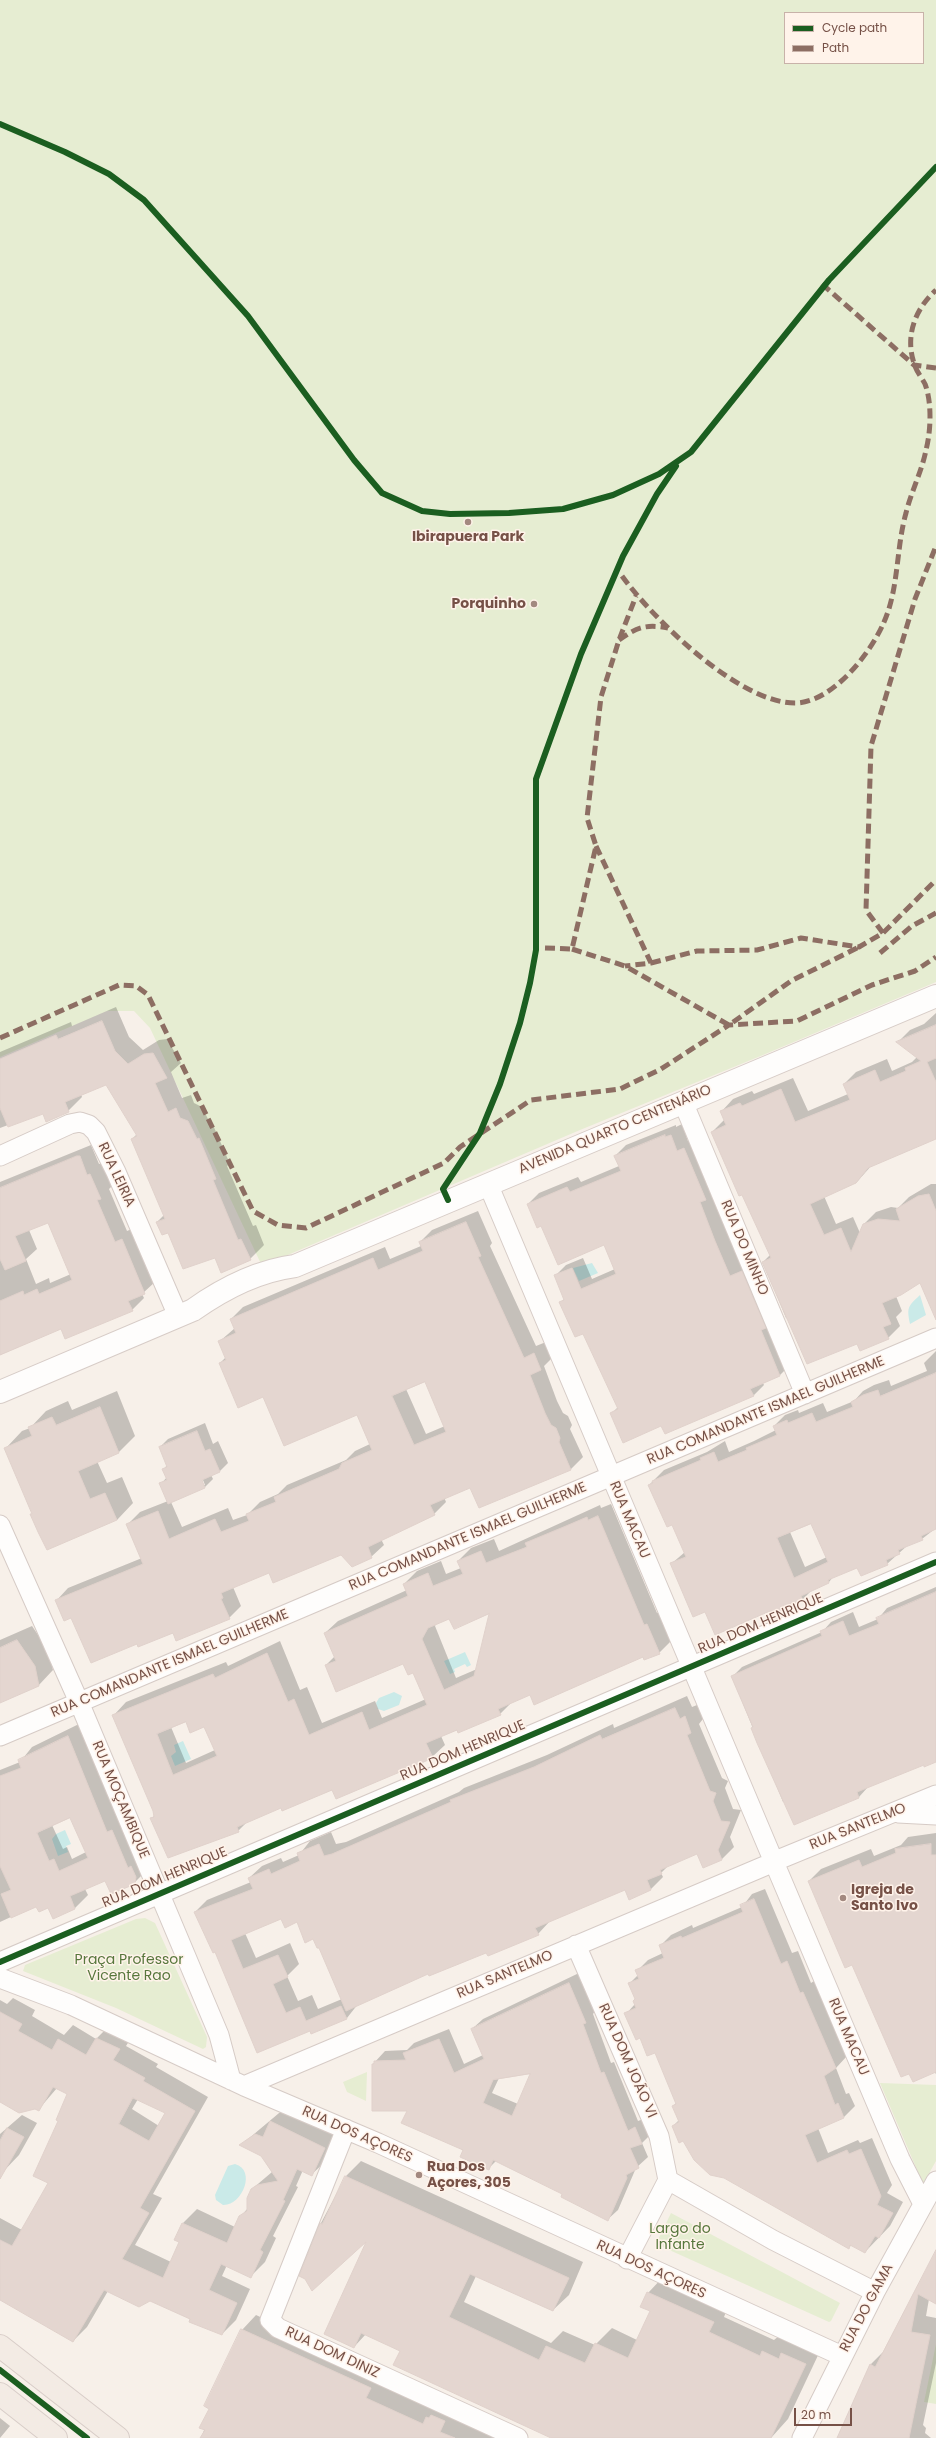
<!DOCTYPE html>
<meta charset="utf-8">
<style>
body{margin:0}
#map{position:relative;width:936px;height:2438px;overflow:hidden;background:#f7f0e9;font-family:Poppins,sans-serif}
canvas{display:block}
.legend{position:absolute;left:784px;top:12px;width:140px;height:52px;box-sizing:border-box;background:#fff3ea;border:1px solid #c8b2a9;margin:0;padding:5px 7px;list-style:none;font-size:12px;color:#765147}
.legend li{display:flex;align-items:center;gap:8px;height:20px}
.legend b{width:20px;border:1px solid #c8b2a9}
.scale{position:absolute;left:794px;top:2408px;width:58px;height:18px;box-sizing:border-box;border:2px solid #765147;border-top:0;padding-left:5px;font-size:12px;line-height:14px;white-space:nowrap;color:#765147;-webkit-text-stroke:3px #fff3ea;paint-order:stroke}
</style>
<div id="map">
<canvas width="936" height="2438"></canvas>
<ul class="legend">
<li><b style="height:5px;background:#1b5e20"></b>Cycle path</li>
<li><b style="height:5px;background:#8d6e63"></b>Path</li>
</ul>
<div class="scale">20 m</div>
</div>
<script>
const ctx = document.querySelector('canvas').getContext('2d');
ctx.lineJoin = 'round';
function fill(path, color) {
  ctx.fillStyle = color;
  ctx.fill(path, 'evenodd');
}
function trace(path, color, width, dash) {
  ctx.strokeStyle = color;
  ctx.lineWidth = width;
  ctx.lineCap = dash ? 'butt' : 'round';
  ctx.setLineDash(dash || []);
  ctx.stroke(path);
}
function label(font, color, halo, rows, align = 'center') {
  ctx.font = font + ' Poppins,sans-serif';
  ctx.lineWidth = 3;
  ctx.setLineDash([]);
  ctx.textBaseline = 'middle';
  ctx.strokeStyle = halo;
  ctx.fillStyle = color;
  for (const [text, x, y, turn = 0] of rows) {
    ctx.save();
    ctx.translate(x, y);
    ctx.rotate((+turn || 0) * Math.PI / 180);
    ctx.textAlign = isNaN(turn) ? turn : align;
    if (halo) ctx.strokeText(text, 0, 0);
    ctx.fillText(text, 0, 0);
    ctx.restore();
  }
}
fill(new Path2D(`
 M0,0H936V982L763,1055L580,1130L262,1266L150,1028L134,1011H107L0,1057ZM785,13H923V63H785Z
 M145,1918L155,1923L207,2037L206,2047L203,2049L116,2008L23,1971L25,1965L136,1919Z
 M367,2072L366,2101L347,2092L343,2082Z
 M880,2083L936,2085V2161L923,2184Z
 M671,2213L840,2303L831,2321L829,2322L656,2244Z
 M936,2344V2404L924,2402Z`), '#e6edd2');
fill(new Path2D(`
 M592,1263L598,1273L579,1281L573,1268Z
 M920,1295L926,1315L910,1324C907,1308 907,1307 920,1295Z
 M465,1652L471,1665L467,1667L465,1664L454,1669L455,1672L450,1674L444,1661Z
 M394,1692L402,1696L399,1705L384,1711L378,1709L376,1703L379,1698Z
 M183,1741L191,1759L175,1766L171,1756L176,1752L174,1745Z
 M65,1830L71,1844L66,1846L68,1852L58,1856L52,1839L56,1834Z
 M235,2164C257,2170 242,2206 223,2205L216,2200L215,2195L228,2166Z`), '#caeae8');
fill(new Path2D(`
 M116,1007L129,1037L143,1050L159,1040L167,1039L181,1063L171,1072L182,1098L191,1095L194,1103L202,1107L211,1125H213L230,1164L227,1166L253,1226L256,1225L264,1245L250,1259L215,1256L168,1232L157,1222L164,1215L132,1139L137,1134L107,1083L81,1094L82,1097L68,1111L43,1112L0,1128V1052L71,1022L72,1026Z
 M936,1013V1138L872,1165L856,1183L824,1196L836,1224L853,1217L860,1233L864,1224L876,1212L891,1207L898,1208L909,1197L931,1184H936V1304L921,1282L896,1296L902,1311L896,1317L900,1326L888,1338L858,1342L786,1318L763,1262L771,1254L712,1132L725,1119L721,1112L733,1099L752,1091L754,1094L793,1078L808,1111L848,1094L844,1084L856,1072L887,1059L892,1071L912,1062L917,1057L898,1042L910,1030L924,1024Z
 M682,1124L688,1141L695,1138L712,1193L741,1265L753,1261L791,1364L780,1375L763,1383L764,1385L753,1396L612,1413L618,1407L584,1332L561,1302L565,1298L555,1276L566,1265L583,1258L592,1279L615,1269L604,1243L542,1225L528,1204L539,1193L578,1177L581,1182L619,1166L615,1156L626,1145L676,1125V1127Z
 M91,1145L99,1164L102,1163L112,1186L109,1189L127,1231L134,1228L156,1281L142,1294L144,1298L132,1310L61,1328L0,1355V1182ZM48,1221L71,1274L50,1283L49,1278L36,1284L26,1259L37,1249L29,1230Z
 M478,1211L492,1243L490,1246L536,1346L546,1342L553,1357L544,1366L557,1401L563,1413L568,1416L572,1425L570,1429L583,1457L571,1469L470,1486L444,1497L446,1502L434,1514L381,1539L384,1545L371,1557L342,1554L270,1571L233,1587L241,1606L229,1618L137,1643L72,1617L56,1601L68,1588L142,1558L128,1524L140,1512L168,1501L161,1484L167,1477L164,1469L167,1465L160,1447L168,1439L205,1423L213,1444L218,1441L228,1463L220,1471L211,1475L213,1479L205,1487L171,1502L182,1527L228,1508L233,1520L247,1515L260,1502L278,1494L287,1485L346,1460L355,1451L370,1444L357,1414L263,1395L220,1363L226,1357L220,1341L235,1328L231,1319L243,1307L385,1247L390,1259L421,1246L420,1242L432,1230ZM426,1381L445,1426L426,1434L406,1389ZM201,1475L205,1485H203Z
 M936,1351V1528L922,1539L908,1545L887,1564L858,1567L834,1576L829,1582L813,1589L802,1600L770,1610H705L671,1564L685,1552L673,1524L649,1485L664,1470L707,1452L725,1441L729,1452L754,1441L776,1430L774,1426L785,1415L798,1410L799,1413L823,1403L827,1412L854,1401L863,1391L874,1385L889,1380L891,1386L927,1371L924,1363ZM812,1523L827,1557L805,1567L790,1532Z
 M117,1391L135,1436L119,1452L97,1461L107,1483L122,1477L133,1503L117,1520L33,1513L6,1448L22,1431L30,1428L46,1411L68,1401L72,1410Z
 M611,1504L657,1613L660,1612L672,1640L659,1653L645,1659L643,1656L530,1694L512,1702L500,1714L441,1736L445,1745L432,1757L281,1807L248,1821L238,1831L152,1818L155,1815L154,1811L114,1715L126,1702L226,1662L228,1666L280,1641L300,1690L307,1687L322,1723L375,1701L382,1718L426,1699L413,1672L404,1663L326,1665L335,1656L325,1633L338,1621L407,1590L404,1584L417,1571L441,1561L446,1574L461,1568L458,1561L471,1548L494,1539L499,1551L600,1505L601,1508ZM491,1612L477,1669L456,1678L435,1626L436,1624L450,1618ZM186,1720L204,1726L215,1750L186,1763L171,1727Z
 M936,1587V1761L924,1763L868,1787L859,1797L783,1802L732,1677L742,1667L822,1632L831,1622L853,1612L859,1627L878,1619L887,1608Z
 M32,1626L49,1651L53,1670L38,1686L0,1702V1640Z
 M687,1696L692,1707L697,1705L703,1719L699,1724L722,1778L728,1781L725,1788L733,1809L741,1810L730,1837L734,1847L722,1859L698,1853L670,1864L661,1873L663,1877L651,1889H626L550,1921L538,1934L429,1973L358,2004L347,2018L311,2030L258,2052L215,1951L195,1912L207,1900L251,1882L249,1878L262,1866L281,1858L283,1862L299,1855L310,1841L331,1832L336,1844L346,1842L459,1792L464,1788L547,1755L613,1724L614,1728ZM281,1918L297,1921L314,1938L319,1946L342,1999L318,2009L312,1995L298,2001L287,1976L299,1964L290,1943L256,1958L245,1933Z
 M81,1723L147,1870L134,1883L106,1879L85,1889L88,1895L75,1908L37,1905L0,1922V1770L20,1762L32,1747ZM71,1817L86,1852L72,1859L67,1847L63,1849L52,1825Z
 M936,1833V2074L853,1964L809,1881L821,1869L871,1849L874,1856L901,1845L908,1837Z
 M765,1889L792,1953L798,1951L811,1983L814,1981L847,2056L836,2068L846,2094L849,2093L855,2106L844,2117L818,2128L828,2153L858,2140L860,2143L872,2138L892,2185L887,2193L903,2202L890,2226L865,2252L852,2245L848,2248L684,2140L673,2126L679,2120L673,2106L676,2103L656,2052L640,2037L626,2014L635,2004L636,1998L630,1983L638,1975L637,1971L648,1960L663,1953L660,1946L671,1935L692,1925L693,1928L742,1907L752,1894Z
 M579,1973L595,2011L593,2014L611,2063L614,2062L638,2121L646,2118L652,2133L642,2143L648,2157L636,2168L618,2210L607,2220L563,2193L496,2161L488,2169L408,2110L373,2064L385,2051L407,2050L414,2043L449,2029L464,2064L483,2055L472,2029L483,2019ZM532,2073L518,2104L492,2093L499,2078Z
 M13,1998L35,2010L32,2016L64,2035L73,2025L96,2039L111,2024L133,2035L126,2046L158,2064L156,2067L208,2097L153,2194L162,2198L135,2245L171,2262L180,2241L176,2239L183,2223L197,2209L235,2227L240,2217L248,2208L252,2189L272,2172L261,2155L241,2145L285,2108L339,2133L326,2161L312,2174L303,2170L296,2186L298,2187L273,2236L276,2238L265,2262L251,2276L227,2265L222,2276L250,2289L236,2320L222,2334L150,2300L108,2291L87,2327L73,2341L0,2299V2218L22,2230L50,2182L59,2121L68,2094L57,2088L39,2109L0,2101V2000L7,2004ZM138,2099L167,2113L159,2126L132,2109Z
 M22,2115L37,2123L19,2155L0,2175V2134Z
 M361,2161L583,2262L569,2295L553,2310L476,2276L464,2302L551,2343L563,2331L595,2345L612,2328L637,2340L651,2311L648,2293L663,2277L728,2307L724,2317L774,2340L779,2336L821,2349L788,2419L771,2438H553L401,2350L366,2334L354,2347L369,2238L306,2279L300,2276L321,2223L346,2176Z
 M936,2254V2303L929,2299L926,2316L936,2318V2363L923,2425L926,2428L925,2433L931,2438H837L870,2365L885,2350Z
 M256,2315L384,2374L527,2438H201L242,2330Z
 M0,2418L10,2426L0,2438Z`), '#0003');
const building = new Path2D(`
 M102,1021L115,1051L128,1064L144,1054L153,1053L167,1078L155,1083L168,1112L176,1108L180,1118L188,1121L197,1139L199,1138L216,1179L213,1180L238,1240L241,1239L251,1260L221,1273L215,1258L183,1269L168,1233L162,1235L156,1222L165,1219L131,1139L137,1136L106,1085L65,1102L69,1112L46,1122L43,1114L8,1127L0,1108V1059L56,1035L58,1039Z
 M936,1025V1058L927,1062L936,1082V1139L868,1168L856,1183L810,1204L824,1235L841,1228L851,1252L863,1224L878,1219L900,1221L896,1209L918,1196L929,1194L936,1211V1320L920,1283L901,1295L882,1303L891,1324L883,1327L889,1339L860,1351L857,1344L807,1364L762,1262L771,1258L742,1195L739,1196L711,1132L726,1125L720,1111L740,1103L742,1106L781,1089L795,1122L850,1100L843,1084L875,1070L880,1082L906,1071L905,1068L921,1061L896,1042Z
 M665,1135V1137L671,1135L677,1151L684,1148L706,1200L700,1202L715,1241L730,1276L742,1271L766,1328L761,1330L780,1376L750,1389L754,1396L665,1434L661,1426L623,1443L610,1413L618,1409L583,1334L575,1337L559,1302L564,1300L554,1275L572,1268L581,1289L616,1274L604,1245L558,1265L541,1226L537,1228L527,1204L567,1187L570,1192L621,1171L614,1156Z
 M77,1156H80L87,1175L90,1174L101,1199L97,1200L115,1242L122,1239L145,1294L128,1301L133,1311L65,1339L61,1329L0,1355V1301L23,1291L24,1295L37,1289L39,1294L72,1280L48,1223L15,1236L26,1261L5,1270L0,1259V1188Z
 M466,1222L481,1256L478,1257L524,1358L534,1353L541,1370L530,1375L545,1413L551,1425L556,1428L560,1438L559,1442L571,1470L479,1508L470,1488L430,1505L435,1515L368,1547L372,1558L352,1567L341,1555L273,1583L269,1573L221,1593L223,1598L221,1599L230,1619L176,1641L173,1633L138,1647L137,1644L91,1663L71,1618L64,1621L55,1600L143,1564L126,1524L158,1511L169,1539L215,1519L221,1532L249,1521L246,1514L276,1502L274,1497L339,1469L342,1463L372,1450L357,1415L284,1446L263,1397L238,1408L219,1363L226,1360L218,1341L236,1333L230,1319L373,1258L378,1270L423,1251L419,1242ZM425,1382L446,1432L414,1445L392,1396Z
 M936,1373V1529L921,1536L923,1540L898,1550L900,1554L886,1560L888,1565L861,1576L857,1568L828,1580L829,1583L801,1596L803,1601L771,1614L770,1611L715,1635L705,1612L693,1617L670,1563L686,1557L672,1525L667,1527L648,1485L653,1483L652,1481L701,1460L700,1458L714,1452L718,1462L747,1450L746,1448L777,1435L773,1426L787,1420L788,1423L812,1413L816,1422L853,1407L851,1402L863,1395L878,1390L880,1396ZM811,1524L828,1562L794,1578L777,1538Z
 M100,1407L119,1453L78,1471L90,1499L105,1493L117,1520L47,1550L38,1532L30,1514H32L4,1448L32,1436L28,1427L52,1417L56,1425Z
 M197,1431L205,1451L210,1449L220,1472L202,1480L205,1488L168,1504L159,1483L167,1480L162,1469L167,1467L159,1447Z
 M598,1516L644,1625L647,1624L660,1654L644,1660L643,1657L534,1705L530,1695L498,1709L501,1715L458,1733L457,1730L426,1743L433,1758L336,1799L332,1790L282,1811L281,1808L237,1827L239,1832L168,1858L150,1818L154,1817L153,1811L112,1715L213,1674L215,1678L267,1653L288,1702L294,1699L309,1735L362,1712L369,1730L427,1705L413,1673L408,1675L403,1664L336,1692L325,1665L336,1661L324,1633L408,1596L403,1584L428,1573L433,1586L463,1574L457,1561L481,1551L486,1563L527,1547L525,1543L566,1526L587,1517L588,1520ZM489,1614L474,1676L444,1690L422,1639L428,1628L449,1619L454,1629ZM186,1722L190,1733L204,1727L217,1756L173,1775L157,1734Z
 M936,1592V1762L924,1767V1765L857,1792L859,1798L794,1825L757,1743L751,1728L753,1727L731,1676L822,1636L820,1631L843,1621L849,1636L879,1624L876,1618Z
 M17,1640L35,1666L39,1686L0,1703V1648Z
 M675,1708L680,1719L685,1716L691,1733L687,1735L710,1791L716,1793L713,1801L721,1821L730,1822L718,1850L722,1860L703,1868L697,1854L660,1870L662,1874L647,1880L651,1890L629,1900L625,1890L535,1928L539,1935L488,1956L486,1953L429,1976L428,1974L346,2011L319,1948H317L313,1939L305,1943L297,1922L285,1928L281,1919L231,1940L243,1969L278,1955L288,1977L273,1984L286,2013L300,2007L306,2021L341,2006L347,2019L311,2034L310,2031L257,2053L215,1952L213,1953L194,1912L253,1889L248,1878L269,1869L271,1874L300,1861L297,1853L319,1844L324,1856L332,1854L451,1802L450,1800L534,1767L600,1735L602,1739Z
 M68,1736L107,1832L112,1830L128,1868L131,1866L136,1877L135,1884L111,1894L105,1881L70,1896L75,1909L53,1919L48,1908L39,1912L36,1907L11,1918L1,1894L11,1890L0,1866V1776L21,1768L18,1760ZM70,1818L88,1858L59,1871L54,1859L49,1861L37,1833Z
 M931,1844V1855H936V2072L913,2082L909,2074L901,2077L852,1965L845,1968L808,1881L859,1860L862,1867L896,1853L895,1849Z
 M754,1899L781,1964L787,1961L800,1993L803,1992L836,2068L824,2076L835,2105L838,2103L844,2118L805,2135L817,2163L847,2150L849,2154L861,2149L881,2196L877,2205L893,2213L879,2238L875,2236L865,2253L850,2245L849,2249L724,2178L710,2175L694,2160L683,2141L679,2143L672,2126L679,2122L672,2106L676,2104L655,2053L647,2056L640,2038L636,2040L624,2013L636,2008L633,2001L635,1999L628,1983L639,1979L635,1970L664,1958L659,1945L681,1936L682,1938L743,1912L740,1905Z
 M569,1983L586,2023L583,2024L601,2073L604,2072L628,2131L635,2127L642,2144L630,2148L639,2168L626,2175L627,2178L608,2221L561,2197L562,2194L493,2160L489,2170L460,2157L463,2150L401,2123L407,2111H372V2064H374V2061L406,2060L403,2053L439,2039L454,2073L484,2059L471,2029ZM530,2074L512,2116L483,2103L493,2080Z
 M0,2012L22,2024L18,2031L52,2050L58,2039L86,2055L96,2038L120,2049L113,2060L145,2078L143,2081L195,2111L140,2208L149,2213L122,2259L163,2278L179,2242L174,2240L182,2223L227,2243L239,2216L247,2211V2198L251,2189L257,2185L278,2181L261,2156L239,2145L255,2134L263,2137L270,2121L325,2148L312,2176L297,2169L283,2200L285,2201L260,2250L263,2252L251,2278L221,2264L209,2290L237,2303L222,2335L189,2322L190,2319L150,2301L139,2307L104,2290L73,2342L0,2300V2240L12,2246L48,2183L33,2176L58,2121L56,2120L67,2094L53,2087L39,2111L35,2109L19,2113L0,2102ZM133,2098L165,2113L149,2141L119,2124Z
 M7,2128L24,2137L0,2179V2141Z
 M345,2176L569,2278L553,2311L470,2274L449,2317L539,2360L546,2346L585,2363L595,2343L628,2358L650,2311L640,2307L647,2292L714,2322L709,2332L760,2356L762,2351L779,2359L781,2353L806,2364L771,2438H551L393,2365L400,2351L361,2333L354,2348L324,2334L366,2242L312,2291L305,2279L299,2276L320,2223L322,2224Z
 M936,2250V2304L918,2294L911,2332L930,2335L909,2438H837L870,2364L875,2367Z
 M241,2329L371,2388L366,2398L423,2424L426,2417L429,2418L431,2415L445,2421L440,2432L455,2438H200L205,2430L199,2428L209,2409L204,2406Z`);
fill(building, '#e4d6d0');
trace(building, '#e0d1cb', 1);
const street = new Path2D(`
 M683,1102L805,1394
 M0,1156L70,1124L80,1122L89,1125L96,1132L116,1172L178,1316
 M488,1184L771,1855
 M0,1525L79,1702L219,2035L231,2080
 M0,1736L936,1338
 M898,1813L936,1815
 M780,1859L936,1795
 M777,1869L900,2159L923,2204
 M576,1945L659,2136L668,2180
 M0,1962L936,1562
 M0,1978L71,2005L244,2086L378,2143L842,2356
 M244,2086L767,1865
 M346,2129L270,2320L278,2328L518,2438
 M627,2259L668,2180L773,2240L875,2292
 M802,2438L875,2292L936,2181`);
const secondary = new Path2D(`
 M0,1392L193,1310C224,1288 257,1271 295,1266L936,996`);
const primary = new Path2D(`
 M0,2346L118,2438
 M0,2394L56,2438`);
trace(street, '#d6cbc6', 21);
trace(secondary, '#d7ccc7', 24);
trace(primary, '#d8cdc8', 24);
trace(street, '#fefdfc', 19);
trace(secondary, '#fefdfc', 22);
trace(primary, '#f3ebe4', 22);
trace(new Path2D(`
 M822,284L914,365L936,368
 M622,576C654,620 739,703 795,703C832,703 871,653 884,622C899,588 896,548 906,513C911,492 922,471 926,450C931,431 932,402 925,384C922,378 917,372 915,366C904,337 915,309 936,290
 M619,640C637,627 646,624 668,628
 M596,846L651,963L625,966
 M883,933L866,910L871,746L915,599L936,546
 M545,948L572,949L596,846L587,818L601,697L619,640L636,596
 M572,949L625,966L729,1025L791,981L859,947
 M880,953L912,926L936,913
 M651,963L697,951L757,950L801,938L859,947L883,933L936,880
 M0,1038L119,985L136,986L148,995L253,1211L278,1225L306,1228L444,1163L460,1147L531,1100L620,1089L661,1069L729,1025L797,1021L872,985L915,971L936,957`), '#8d6e63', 5, [10, 5]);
trace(new Path2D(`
 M0,124L65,152L109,174L144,200L248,316L354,460L382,493L422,511L450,514L509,513L563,509L613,495L659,474L691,452L829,280L936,167
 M448,1200L443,1189L480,1133L500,1084L520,1023L530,983L536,950V779L581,654L623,556L657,494L676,466
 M0,1962L936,1562
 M0,2370L87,2438`), '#1b5e20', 6);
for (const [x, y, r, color] of [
 [468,522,4,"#a38980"],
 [534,604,4,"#a38980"],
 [843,1898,4,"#a38980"],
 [419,2175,4,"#a38980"]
]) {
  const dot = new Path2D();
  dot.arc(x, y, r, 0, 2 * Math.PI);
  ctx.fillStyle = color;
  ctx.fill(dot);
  trace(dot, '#fff3ea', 1.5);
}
label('bold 14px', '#765147', '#fff3ea', [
 ["Ibirapuera Park",468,537,"center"],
 ["Porquinho",526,604,"right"],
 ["Igreja de",851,1890],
 ["Santo Ivo",851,1906],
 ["Rua Dos",427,2167],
 ["Açores, 305",427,2183]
], 'left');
label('14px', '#765147', '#fff3ea', [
 ["AVENIDA QUARTO CENTENÁRIO",615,1130,-23],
 ["RUA LEIRIA",116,1175,65],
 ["RUA DO MINHO",744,1248,67],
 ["RUA COMANDANTE ISMAEL GUILHERME",766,1411,-23],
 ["RUA MACAU",629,1520,67],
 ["RUA COMANDANTE ISMAEL GUILHERME",468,1537,-23],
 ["RUA DOM HENRIQUE",761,1624,-23],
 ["RUA COMANDANTE ISMAEL GUILHERME",170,1664,-23],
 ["RUA DOM HENRIQUE",463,1751,-23],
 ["RUA MOÇAMBIQUE",120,1800,67],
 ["RUA SANTELMO",858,1827,-22],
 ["RUA DOM HENRIQUE",165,1878,-23],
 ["RUA SANTELMO",505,1975,-23],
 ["RUA MACAU",848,2037,67],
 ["RUA DOM JOÃO VI",627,2061,66],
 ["RUA DOS AÇORES",357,2135,24],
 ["RUA DOS AÇORES",651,2270,25],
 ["RUA DO GAMA",867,2308,-62],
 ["RUA DOM DINIZ",332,2353,25]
]);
label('14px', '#57773c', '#fff3ea', [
 ["Praça Professor",129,1960],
 ["Vicente Rao",129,1976],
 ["Largo do",680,2229],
 ["Infante",680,2245]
]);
</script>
